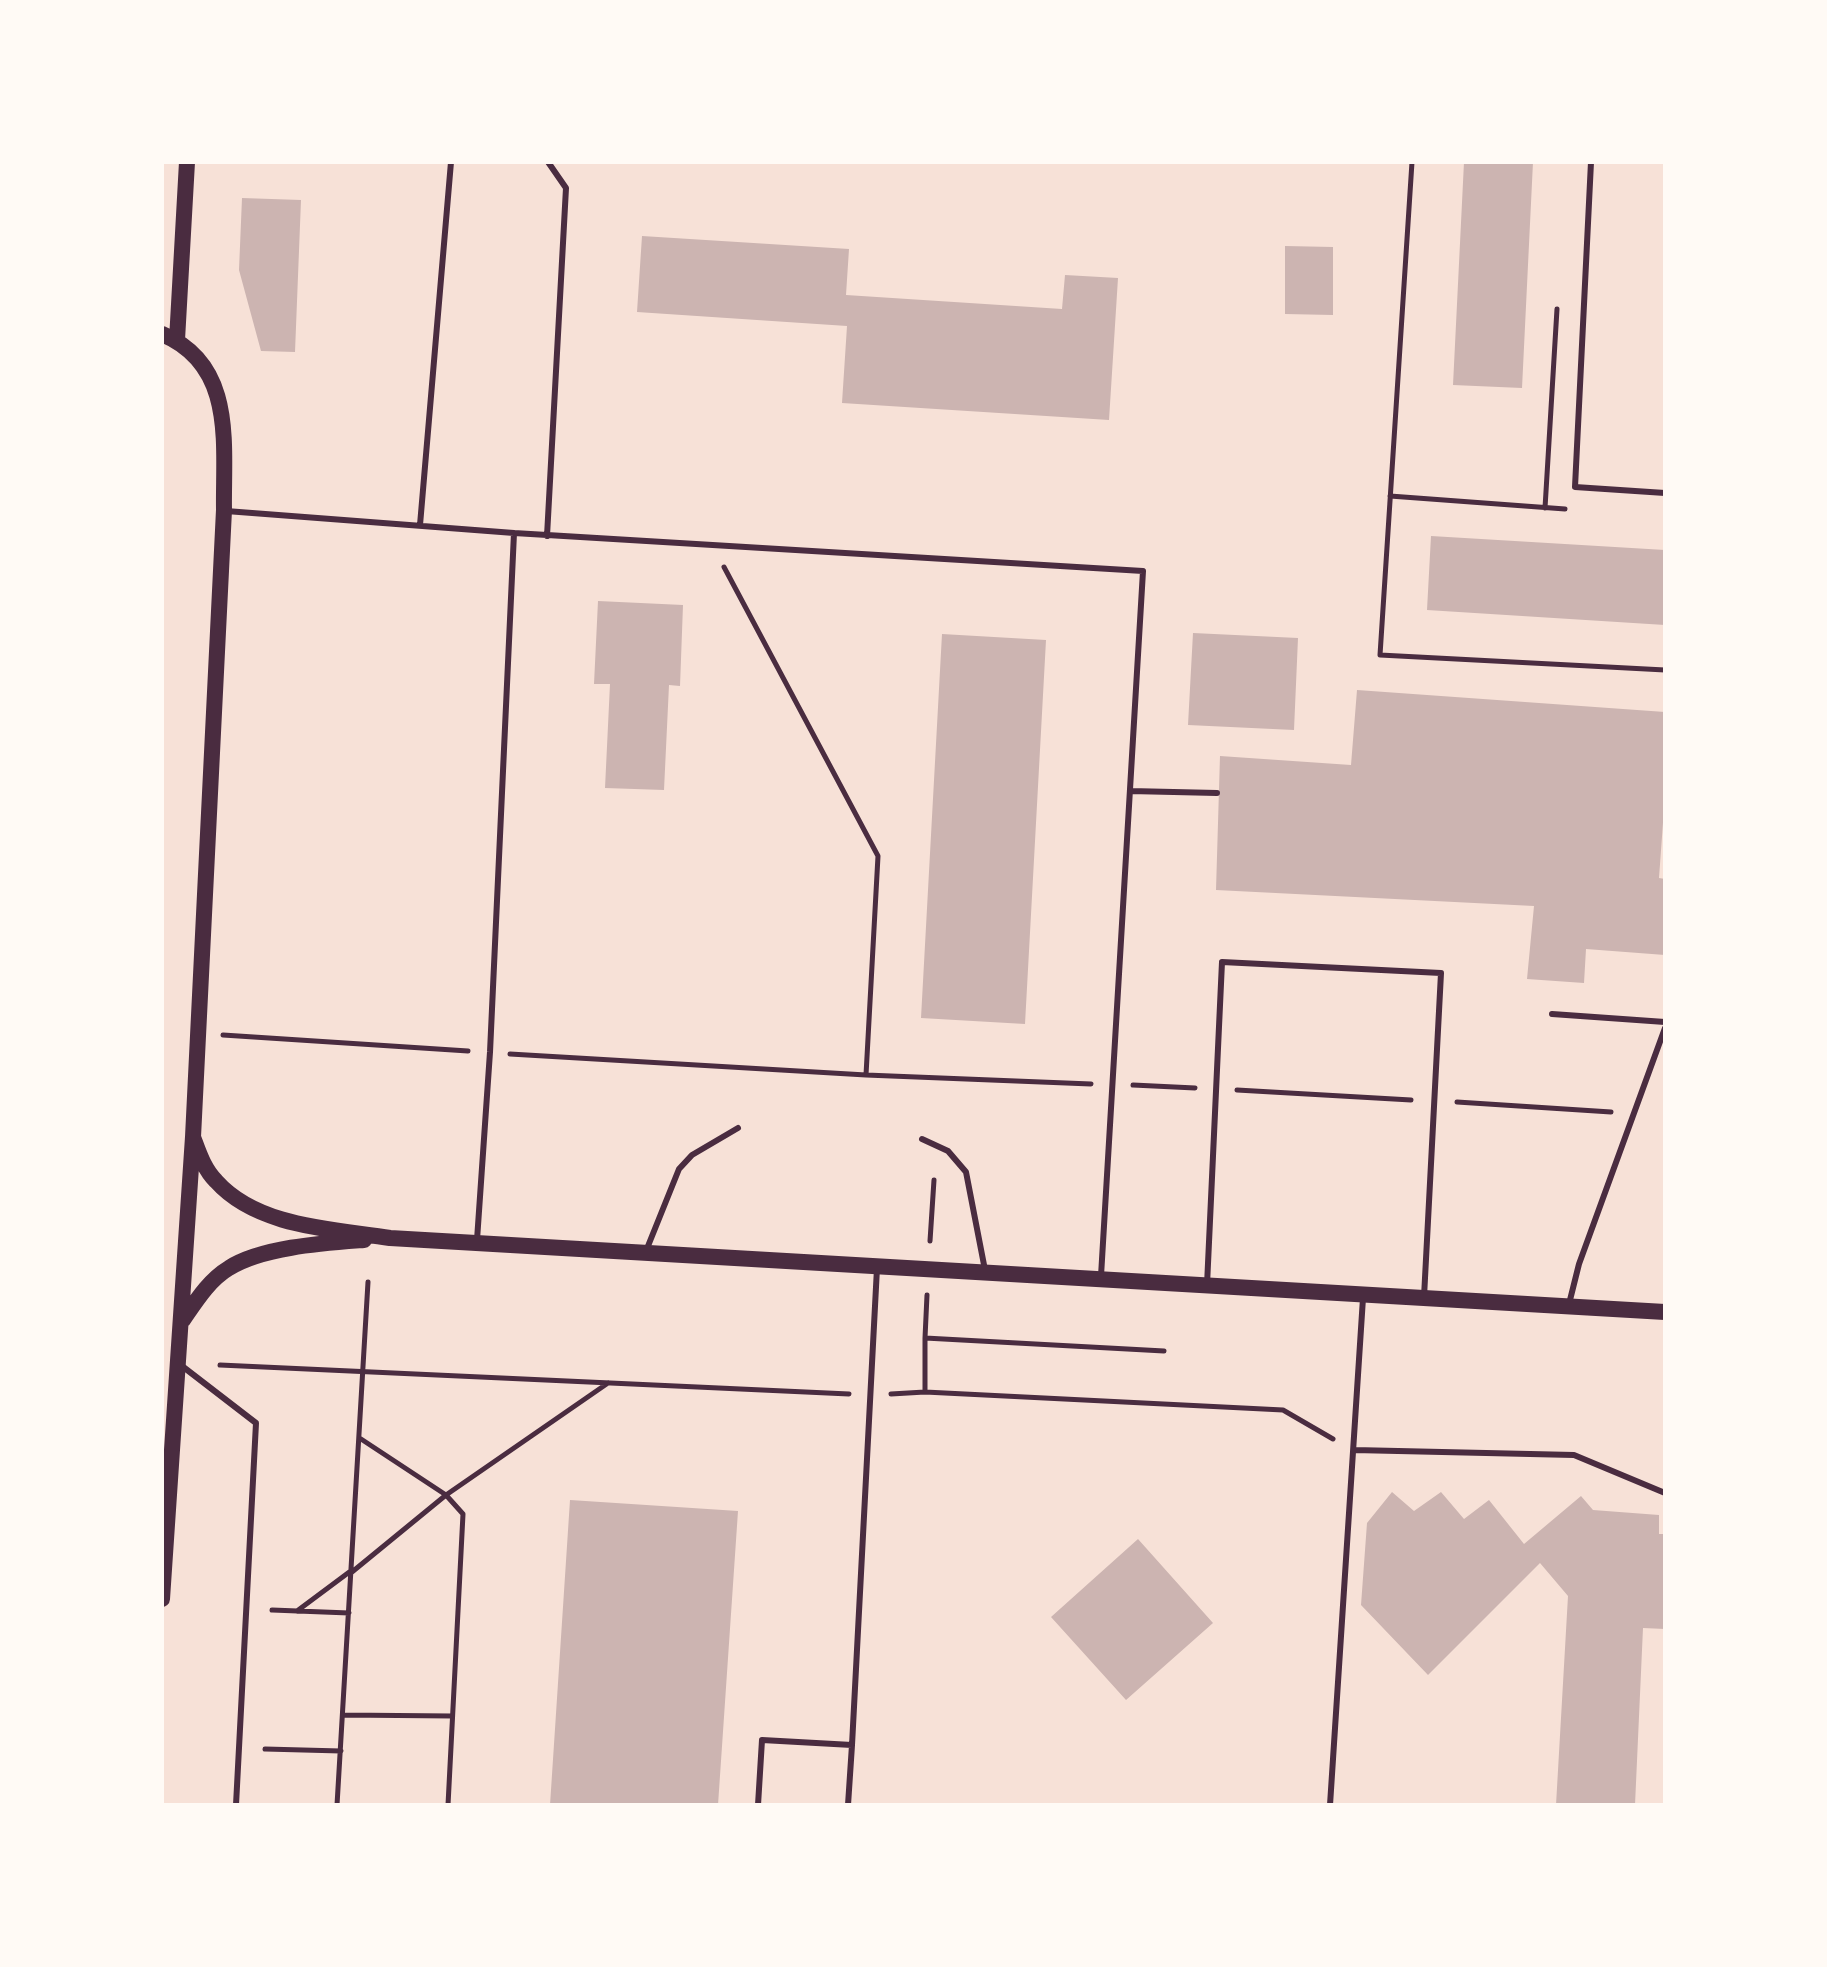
<!DOCTYPE html>
<style>
body{margin:0}
#map{position:relative;width:1827px;height:1967px;overflow:hidden;background:#f7e1d7;font-family:"IBM Plex Sans",sans-serif}
canvas{display:block}
.frame{position:absolute;inset:0;border:164px solid #fffaf5;pointer-events:none}
</style>
<div id="map">
<canvas width="1827" height="1967"></canvas>
<div class="frame"></div>
</div>
<script>
const ctx = document.querySelector('canvas').getContext('2d');
ctx.lineJoin = 'round';
function fill(path, color) {
  ctx.fillStyle = color;
  ctx.fill(path, 'evenodd');
}
function trace(path, color, width, dash) {
  ctx.strokeStyle = color;
  ctx.lineWidth = width;
  ctx.lineCap = dash ? 'butt' : 'round';
  ctx.setLineDash(dash || []);
  ctx.stroke(path);
}
fill(new Path2D(`
 M1464,162H1533L1522,388L1453,385Z
 M242,198L301,200L295,352L261,351L239,270Z
 M642,236L849,249L846,295L1062,309L1065,275L1118,278L1109,420L842,403L847,326L637,312Z
 M1285,246L1333,247V315L1285,314Z
 M1431,536L1665,550V625L1427,610Z
 M598,601L683,605L680,686L669,685L664,790L605,788L610,684H594Z
 M1193,633L1298,638L1294,730L1188,725Z
 M942,634L1046,640L1025,1024L921,1018Z
 M1357,690L1665,712V795L1659,878L1665,879V955L1586,949L1584,983L1527,979L1534,906L1216,890L1220,756L1351,765Z
 M1392,1492L1414,1511L1441,1492L1464,1519L1489,1500L1524,1544L1581,1496L1593,1510L1659,1515V1534H1665V1629L1643,1628L1635,1805H1556L1568,1596L1540,1563L1428,1675L1361,1605L1367,1523Z
 M570,1500L738,1511L718,1805H550Z
 M1138,1539L1213,1623L1126,1700L1051,1617Z`), '#ccb4b1');
trace(new Path2D(`
 M1412,162L1380,655L1665,670
 M1390,496L1565,509
 M1545,508L1557,309
 M724,567L878,856L866,1075
 M223,1035L468,1051
 M510,1054L866,1075L1091,1084
 M1133,1085L1195,1088
 M1237,1090L1411,1100
 M1457,1102L1611,1112
 M930,1241L934,1180
 M925,1338L927,1295
 M220,1365L849,1394
 M925,1392V1338L1164,1351
 M891,1394L925,1392L1283,1410L1333,1439
 M361,1439L446,1495L463,1514L448,1805
 M352,1572L446,1495L608,1383
 M272,1610L349,1613
 M297,1611L352,1570
 M343,1715L452,1716
 M265,1749L341,1751
 M337,1805L368,1282`), '#4a2c40', 5);
trace(new Path2D(`
 M1591,162L1575,487L1665,493
 M226,511L514,533L490,1052L477,1240
 M420,525L451,162
 M514,533L1143,571L1101,1276
 M547,536L566,188L548,162
 M1130,791L1217,793
 M1552,1014L1665,1022
 M922,1139L948,1151L966,1172L985,1270
 M646,1251L679,1169L692,1155L738,1128
 M1207,1285L1222,962L1441,973L1424,1297
 M1569,1304L1579,1264L1665,1028
 M182,1366L256,1423L236,1805
 M1354,1450L1574,1455L1665,1493
 M758,1805L762,1740L852,1745L877,1268
 M848,1805L852,1745
 M1330,1805L1363,1298`), '#4a2c40', 6);
trace(new Path2D(`
 M162,334C236,365 223,444 224,510L193,1137L162,1599
 M177,340L187,162
 M193,1137C199,1153 204,1169 216,1181C257,1227 332,1229 390,1238L1665,1312
 M183,1320C196,1301 209,1280 229,1268C262,1247 325,1243 364,1240`), '#4a2c40', 16);
</script>
